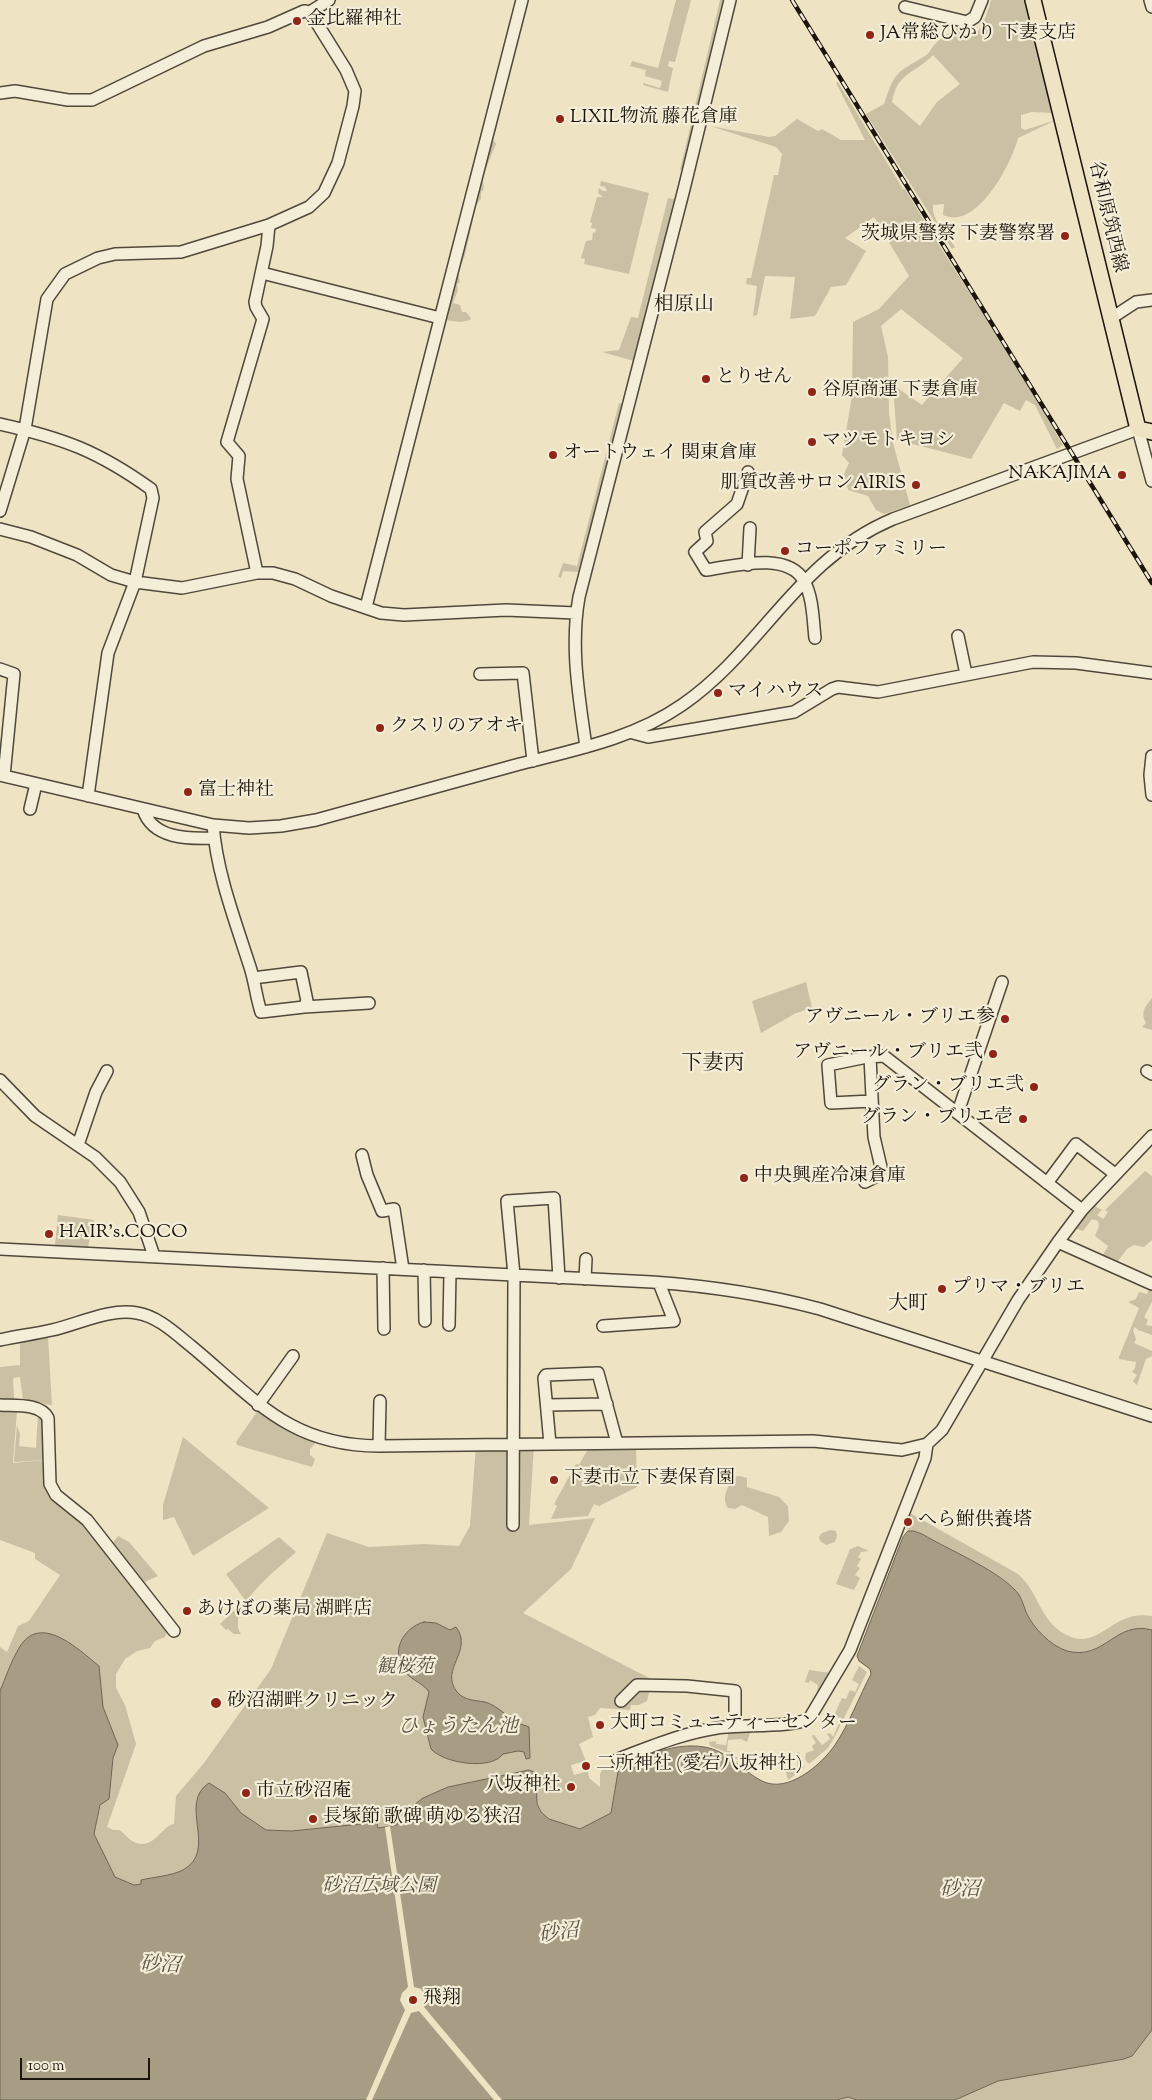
<!DOCTYPE html>
<meta charset="utf-8">
<style>
body{margin:0}
#map{position:relative;width:1152px;height:2100px;overflow:hidden;background:#eee3c3;font-family:"Sorts Mill Goudy",serif}
canvas{display:block}
.scale{position:absolute;left:20px;top:2058px;width:130px;height:22px;box-sizing:border-box;border:2px solid #1c150c;border-top:0;padding-left:6px;font-size:15px;line-height:18px;white-space:nowrap;color:#1c150c;-webkit-text-stroke:4px #f4edd8;paint-order:stroke}
</style>
<div id="map">
<canvas width="1152" height="2100"></canvas>
<div class="scale">100 m</div>
</div>
<script>
const ctx = document.querySelector('canvas').getContext('2d');
ctx.lineJoin = 'round';
function fill(path, color) {
  ctx.fillStyle = color;
  ctx.fill(path, 'evenodd');
}
function trace(path, color, width, dash) {
  ctx.strokeStyle = color;
  ctx.lineWidth = width;
  ctx.lineCap = dash ? 'butt' : 'round';
  ctx.setLineDash(dash || []);
  ctx.stroke(path);
}
function label(font, color, halo, rows, align = 'center') {
  ctx.font = font + ' "Sorts Mill Goudy","Noto Serif JP",serif';
  ctx.lineWidth = 4.5;
  ctx.setLineDash([]);
  ctx.textBaseline = 'middle';
  ctx.strokeStyle = halo;
  ctx.fillStyle = color;
  for (const [text, x, y, turn = 0] of rows) {
    ctx.save();
    ctx.translate(x, y);
    ctx.rotate((+turn || 0) * Math.PI / 180);
    ctx.textAlign = isNaN(turn) ? turn : align;
    if (halo) ctx.strokeText(text, 0, 0);
    ctx.fillText(text, 0, 0);
    ctx.restore();
  }
}
fill(new Path2D(`
 M676,0H691L675,62L669,61L668,66L673,68L668,92L643,85V83L660,88L662,81L645,76L646,70L630,66L632,61L658,68Z
 M720,0H726L683,169L680,170Z
 M991,0H1028L1054,113L1032,112L1021,115V128L1025,130L1056,120L1018,138C1012,163 977,231 943,215L944,204L933,205C932,222 947,235 955,247L952,249L866,114L884,104C896,69 896,74 925,56C929,54 932,47 935,44C942,37 950,33 958,27L970,38C983,31 987,13 991,0ZM933,55L960,84L937,102L920,126L892,102C897,72 915,74 933,55Z
 M838,82L903,189H905C956,275 1013,357 1063,445L1057,449L1035,405L1026,400L1020,411L1004,403L971,459L897,440L893,385L922,405L963,358L901,309L881,326L888,357L889,413L893,443L910,505L884,514L876,510L868,496L848,490L844,474L849,463L842,455L852,396L853,322L879,309L909,276L874,217L845,238L866,251L846,285L831,287L815,316L790,319L795,277L765,276L757,315L753,316L757,286L746,284L747,278H751L774,175H778L782,154L776,147L710,126L769,137L775,136L797,119L818,131L822,129L841,140H865L836,83Z
 M492,137L496,144L482,178L484,188L481,193V199L476,205L465,255L458,273L460,282L457,284L458,290L453,303L460,305L462,312H466L471,318L470,320C461,323 453,322 443,319Z
 M601,181L649,193L629,274L584,264L585,259L581,258L586,241L592,240L593,232L595,233L596,229L591,228L592,223L590,222L597,197H603L598,193L599,188L603,191H607L605,187L600,186Z
 M668,198L674,199L675,204L634,361L602,352L619,350L631,317L638,318Z
 M619,403L623,404L580,572L563,571L561,578L558,577L563,563L577,566Z
 M806,982L812,1008L796,1013L761,1033L752,1001Z
 M1152,998V1030L1142,1027L1146,1023C1140,1012 1145,1007 1152,998Z
 M1145,1171L1152,1176V1240L1144,1247L1134,1245L1127,1249L1118,1261L1120,1264L1100,1260L1108,1246L1095,1236L1099,1226L1098,1221L1092,1219L1083,1231L1074,1228L1098,1200L1096,1207L1102,1210L1097,1215L1103,1219L1108,1212L1105,1210Z
 M58,1215L94,1220L88,1247L55,1245Z
 M1148,1291H1152V1302L1144,1317L1148,1320L1146,1325L1152,1326V1335L1138,1330L1135,1327L1133,1330L1136,1339L1134,1343L1152,1351V1356L1146,1359L1137,1385L1133,1381L1137,1375L1132,1372L1135,1368L1136,1362L1119,1359V1357L1139,1308L1128,1302L1136,1299L1139,1292L1147,1294Z
 M48,1336L52,1405L23,1401L20,1377L13,1378L14,1399L11,1401L0,1399V1367L20,1365V1341Z
 M259,1409L318,1440L310,1449V1455L315,1459L312,1467L237,1445L236,1442Z
 M0,1410L17,1411L13,1463L46,1460L48,1486L93,1516L95,1523L168,1629L165,1637L155,1641L150,1648L137,1651L125,1659L116,1674V1688L125,1705L136,1744L107,1827L113,1830H119C124,1833 129,1840 134,1842C154,1851 161,1826 174,1824L176,1796L204,1763L271,1669L327,1533L369,1547L424,1544L459,1546L470,1526L476,1445H534L529,1525L595,1518L571,1569L523,1613L657,1682L651,1685L647,1701L639,1705H631L630,1710L600,1708L595,1715L588,1717L593,1737L579,1744L586,1761L571,1765L574,1775L588,1771L589,1778L600,1787V1774L604,1766C635,1768 663,1744 696,1746C723,1747 739,1769 762,1781C787,1794 821,1765 835,1745C849,1724 859,1697 871,1674L870,1669L859,1661L857,1656L903,1537L908,1531L905,1521L910,1513L1018,1574C1040,1593 1040,1625 1071,1637C1101,1648 1113,1609 1152,1616V2100H0V1647L7,1652L18,1626L29,1621L60,1575L35,1559V1553L0,1540Z
 M38,1413L44,1420L45,1460L14,1462L17,1425L20,1434L19,1446L36,1448Z
 M183,1437L269,1508L193,1556L174,1517L163,1520V1505Z
 M589,1447L636,1448L637,1487L599,1506L594,1504L588,1516L551,1519L557,1506L554,1504L576,1464L579,1465Z
 M740,1476L747,1478V1487L779,1497L788,1506L789,1521L781,1532L769,1536L768,1517L742,1505L735,1509L728,1508C721,1498 728,1487 733,1477Z
 M830,1530L836,1531L837,1536L835,1542L826,1545L820,1541L819,1537L822,1533Z
 M118,1536L129,1542L158,1576L142,1583L112,1544Z
 M279,1537L296,1552C278,1569 225,1608 241,1634H234L228,1629L226,1630L220,1624L245,1600L226,1574Z
 M858,1546L869,1551L861,1552L858,1557L861,1559L857,1566L860,1568L855,1575L860,1578L854,1590L836,1584L850,1549Z
 M859,1666L867,1672L834,1738L828,1748L809,1764L805,1759L806,1753L814,1750L812,1746L816,1743L812,1736L814,1735L822,1745L830,1739L827,1734L830,1733L833,1737L841,1719L834,1715L842,1698L846,1699L850,1690L855,1692L859,1684L852,1680Z
 M809,1670L831,1673L816,1698L818,1685L810,1680L809,1683L805,1682Z
 M729,1730H751L747,1742L741,1739L728,1740L727,1751H732L734,1757H737L738,1760L726,1752L710,1746L709,1742L716,1741V1744L726,1745Z
 M799,1752L804,1768L788,1780L785,1769L787,1768L788,1771H798L796,1753Z`), '#cac0a4');
const water = new Path2D(`
 M908,1531H914L922,1534C949,1550 993,1568 1014,1589C1021,1595 1023,1604 1026,1612C1033,1628 1051,1646 1067,1651C1105,1661 1115,1620 1152,1630V2030L1132,2056L1124,2059L998,2081L955,2100H857L848,2097L837,2100H0V1691C6,1677 11,1661 19,1648C40,1612 78,1649 99,1666L103,1707L118,1745L113,1758L109,1799L100,1805L94,1834L115,1877L134,1885L141,1884V1880C154,1877 171,1876 183,1870C219,1850 177,1804 209,1783L225,1793L241,1813L266,1830L292,1831L370,1823H377L378,1828L397,1825L396,1816L405,1812L423,1798L448,1787L529,1770L536,1773L537,1804L541,1812L549,1819L580,1829L611,1813L619,1766C646,1756 675,1742 704,1747C727,1750 742,1771 762,1781C788,1794 821,1765 835,1745C849,1724 859,1697 871,1674L870,1669L859,1661L857,1656L903,1537Z
 M424,1622L436,1623L450,1630L456,1627C474,1651 439,1669 457,1692C465,1701 475,1700 485,1702C497,1705 507,1717 518,1723C522,1725 525,1725 529,1727L530,1758L526,1759L524,1752L518,1751L503,1754C491,1771 443,1763 431,1749L423,1717L429,1692C424,1684 412,1680 405,1672C390,1653 402,1628 424,1622Z`);
fill(water, '#a79d85');
trace(water, '#6f6755', 1);
fill(new Path2D(`
 M390,1826L414,1987L421,1989L425,1996L424,2007L502,2100H494L419,2011L411,2013L372,2100H366L405,2010L400,2000L402,1993L408,1987L385,1827Z`), '#eee3c3');
const minor = new Path2D(`
 M1150,0L1152,7
 M905,7L967,22L975,17L982,0
 M0,93L15,91L68,100H92L204,46L268,27L304,11L310,12L329,0
 M262,273L440,318
 M1110,319L1136,302L1152,300
 M0,424C63,438 98,451 151,489L153,498L135,582L108,653L88,796
 M748,472L737,504L705,532L707,541L695,552L706,570C734,566 788,551 804,581C813,597 813,620 815,638
 M0,511L25,429L47,299L65,274L98,258L115,254L181,252L269,225L309,207L324,193L338,163L353,106L355,91L346,70L310,12
 M0,529L31,537L77,555L111,575L135,582L182,588L257,573H273L295,579L331,596L381,613L404,615L506,610L576,613
 M748,565L750,528
 M257,573L237,479L239,456L227,442L263,319L256,307L255,302L267,246L269,225
 M366,607L522,0
 M958,636L966,674
 M0,669L14,674L4,776
 M480,674L523,673L533,761
 M633,733L648,737L794,712L832,689L838,687L878,692L1033,662L1076,663L1152,673
 M586,747C579,696 570,648 579,597L684,189L730,0
 M1152,756L1150,775L1152,795
 M0,775L213,825L249,828L281,826L316,820C383,802 449,783 516,765C574,750 633,739 682,705C763,649 796,560 893,519L1138,429L1152,481
 M30,809L36,784
 M143,809C152,839 188,839 214,838
 M213,825C217,874 235,920 250,967C255,982 256,997 261,1012L304,1007L369,1003
 M253,978L301,972L307,1001L304,1007
 M1147,1071L1152,1074
 M0,1080L35,1116L95,1157L120,1182L139,1212L154,1256
 M872,1101L831,1103L828,1065L867,1057L884,1056L1082,1210
 M958,1112L1002,982
 M78,1145L96,1092L107,1071
 M362,1155L367,1175L382,1211L394,1209L403,1269
 M865,1182L875,1177L881,1167L874,1137L870,1057
 M1047,1183L1076,1144L1115,1174
 M1058,1242L1152,1284
 M0,1249L652,1282C709,1286 764,1294 820,1309L1152,1416
 M383,1268L384,1329
 M424,1270L425,1321
 M585,1279L586,1259
 M449,1325L450,1272
 M603,1326L674,1321L659,1283
 M0,1340C17,1336 35,1334 52,1330C79,1324 109,1308 137,1313C157,1316 175,1333 191,1346C254,1398 289,1446 379,1446L813,1441L902,1450L927,1444L942,1430L1018,1300L1058,1242L1082,1210L1152,1136
 M0,1405C15,1406 40,1403 48,1418L50,1484L56,1495L87,1520L174,1631
 M258,1405L293,1356
 M547,1405L607,1404
 M550,1444L544,1378L546,1375L598,1373L617,1443
 M379,1446L380,1401
 M513,1525L514,1275L507,1201L554,1198L559,1278
 M621,1701L637,1685L687,1686L735,1691V1725
 M618,1759C650,1747 683,1733 717,1728C741,1724 790,1728 809,1719L850,1650L925,1458L927,1444`);
const major = new Path2D(`
 M1033,0L1138,429L1152,432`);
trace(minor, '#50483a', 14);
trace(major, '#1c150c', 18);
trace(minor, '#f4edd8', 11);
trace(major, '#eee3c3', 15);
const rail = new Path2D(`
 M792,0L1152,583`);
trace(rail, '#1c150c', 4.5);
trace(rail, '#f4edd8', 2.5, [8]);
for (const [x, y, r, color] of [
 [297,21,5,"#8f2418"],
 [870,35,5,"#8f2418"],
 [560,119,5,"#8f2418"],
 [1065,236,5,"#8f2418"],
 [706,379,5,"#8f2418"],
 [812,392,5,"#8f2418"],
 [812,442,5,"#8f2418"],
 [553,455,5,"#8f2418"],
 [1122,475,5,"#8f2418"],
 [916,485,5,"#8f2418"],
 [785,551,5,"#8f2418"],
 [718,693,5,"#8f2418"],
 [380,728,5,"#8f2418"],
 [188,792,5,"#8f2418"],
 [1005,1019,5,"#8f2418"],
 [993,1054,5,"#8f2418"],
 [1034,1087,5,"#8f2418"],
 [1023,1119,5,"#8f2418"],
 [744,1178,5,"#8f2418"],
 [49,1234,5,"#8f2418"],
 [942,1289,5,"#8f2418"],
 [554,1480,5,"#8f2418"],
 [908,1522,5,"#8f2418"],
 [187,1611,5,"#8f2418"],
 [216,1703,6,"#8f2418"],
 [600,1725,5,"#8f2418"],
 [586,1766,5,"#8f2418"],
 [571,1787,5,"#8f2418"],
 [246,1793,5,"#8f2418"],
 [313,1819,5,"#8f2418"],
 [413,2000,5,"#8f2418"]
]) {
  const dot = new Path2D();
  dot.arc(x, y, r, 0, 2 * Math.PI);
  ctx.fillStyle = color;
  ctx.fill(dot);
  trace(dot, '#f4edd8', 2);
}
label('19px', '#1c150c', '#f4edd8', [
 ["金比羅神社",307,21],
 ["JA常総ひかり 下妻支店",880,35],
 ["LIXIL物流 藤花倉庫",570,119],
 ["茨城県警察 下妻警察署",1055,236,"right"],
 ["とりせん",716,379],
 ["谷原商運 下妻倉庫",822,392],
 ["マツモトキヨシ",822,442],
 ["オートウェイ 関東倉庫",563,455],
 ["NAKAJIMA",1112,475,"right"],
 ["肌質改善サロンAIRIS",906,485,"right"],
 ["コーポファミリー",795,551],
 ["マイハウス",728,693],
 ["クスリのアオキ",390,728],
 ["富士神社",198,792],
 ["アヴニール・ブリエ参",995,1019,"right"],
 ["アヴニール・ブリエ弐",983,1054,"right"],
 ["グラン・ブリエ弐",1024,1087,"right"],
 ["グラン・ブリエ壱",1013,1119,"right"],
 ["中央興産冷凍倉庫",754,1178],
 ["HAIR’s.COCO",59,1234],
 ["プリマ・ブリエ",952,1289],
 ["下妻市立下妻保育園",564,1480],
 ["へら鮒供養塔",918,1522],
 ["あけぼの薬局 湖畔店",197,1611],
 ["砂沼湖畔クリニック",227,1703],
 ["大町コミュニティーセンター",610,1725],
 ["二所神社 (愛宕八坂神社)",596,1766],
 ["八坂神社",561,1787,"right"],
 ["市立砂沼庵",256,1793],
 ["長塚節 歌碑 萌ゆる狭沼",323,1819],
 ["飛翔",423,2000]
], 'left');
label('19px', '#1c150c', '#f4edd8', [
 ["谷和原筑西線",1106,217,77]
]);
label('italic 19px', '#595141', '#f4edd8', [
 ["観桜苑",405,1669],
 ["砂沼広域公園",379,1888]
]);
label('20px', '#1c150c', '#f4edd8', [
 ["相原山",684,307],
 ["大町",908,1306]
]);
label('italic 20px', '#5b5242', '#f4edd8', [
 ["ひょうたん池",458,1729],
 ["砂沼",960,1892],
 ["砂沼",559,1935,-7],
 ["砂沼",160,1967,3]
]);
label('21px', '#1c150c', '#f4edd8', [
 ["下妻丙",713,1065]
]);
</script>
